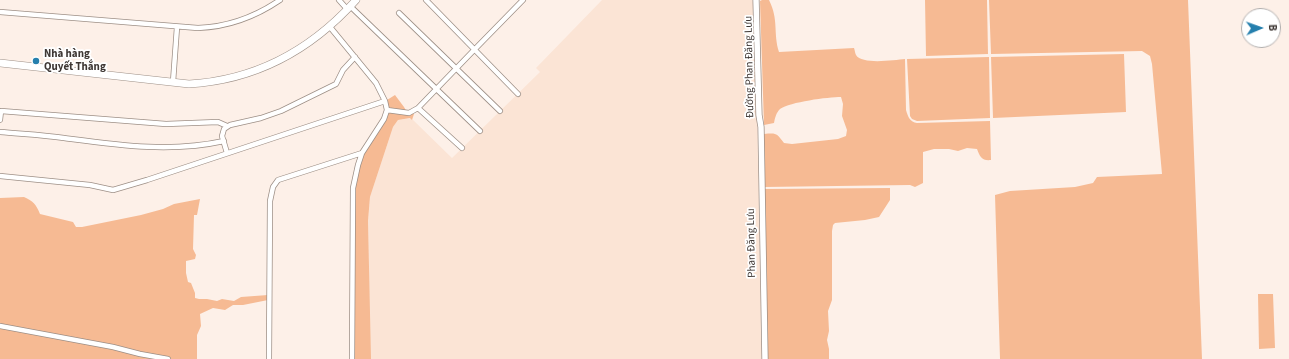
<!DOCTYPE html>
<meta charset="utf-8">
<style>
body{margin:0}
#map{position:relative;width:1289px;height:359px;overflow:hidden;background:#fdf0e8;font-family:"Source Sans 3",sans-serif}
canvas{display:block}
.north{position:absolute;left:1241px;top:8px;width:40px;height:40px;box-sizing:border-box;background:#fff;border:1px solid #b2afae;border-radius:50%;rotate:88deg;font-size:11px;font-weight:700;line-height:16px;text-align:center;color:#3e3734}
.north::after{content:'';display:block;margin:auto;width:14px;height:18px;background:#257fad;clip-path:polygon(50% 0,100% 100%,50% 72%,0 100%)}
</style>
<div id="map">
<canvas width="1289" height="359"></canvas>
<div class="north">B</div>
</div>
<script>
const ctx = document.querySelector('canvas').getContext('2d');
ctx.lineJoin = 'round';
function fill(path, color) {
  ctx.fillStyle = color;
  ctx.fill(path, 'evenodd');
}
function trace(path, color, width, dash) {
  ctx.strokeStyle = color;
  ctx.lineWidth = width;
  ctx.lineCap = dash ? 'butt' : 'round';
  ctx.setLineDash(dash || []);
  ctx.stroke(path);
}
function label(font, color, halo, rows, align = 'center') {
  ctx.font = font + ' "Source Sans 3",sans-serif';
  ctx.lineWidth = 3.5;
  ctx.setLineDash([]);
  ctx.textBaseline = 'middle';
  ctx.strokeStyle = halo;
  ctx.fillStyle = color;
  for (const [text, x, y, turn = 0] of rows) {
    ctx.save();
    ctx.translate(x, y);
    ctx.rotate((+turn || 0) * Math.PI / 180);
    ctx.textAlign = isNaN(turn) ? turn : align;
    if (halo) ctx.strokeText(text, 0, 0);
    ctx.fillText(text, 0, 0);
    ctx.restore();
  }
}
fill(new Path2D(`
 M602,0H752L755,9L762,359H370L368,221L370,197L393,127L398,120L411,118L452,158L540,72L536,68Z`), '#fbe4d5');
fill(new Path2D(`
 M762,0H769C779,20 773,33 779,52L854,48C855,51 855,53 856,55C862,65 894,60 905,59L906,110C908,117 910,122 917,123L990,121L991,160C982,161 980,157 977,149L967,148L958,151L949,149H934L923,152V183L915,187L910,185L764,187V134C777,133 776,133 784,143L792,144L838,139L846,136L847,130L842,116L843,104L841,97C828,97 790,102 780,109C776,113 775,118 774,123L764,125L760,1Z
 M925,0H987L988,54L926,56Z
 M989,0H1188L1202,359H1000L995,195L1010,191L1075,187L1093,183L1097,177L1162,174L1152,64L1150,56L1142,51L991,54Z
 M1124,54L1126,112L993,118L991,57Z
 M989,57L990,118L917,121L912,119L910,116L907,59Z
 M395,95L404,107L408,114H414L412,120L410,118L398,120L393,127L370,197L368,221L371,359H354L355,187L359,165L364,154L385,120L387,100Z
 M890,188V200L879,217L865,220L835,223L833,225L832,231V300L828,311L829,331L827,340L829,349V359H768L764,189Z
 M24,197C33,201 36,204 40,214L73,222L76,227H82L141,215L163,209L174,204L200,199L197,215H194L193,249L196,255L195,259L186,261V273L188,282L191,283L195,293V298L199,299H207L217,301L222,299L234,301L241,297L268,295V300L243,305H233L225,310L213,308L200,314L201,326L197,335V359H0V198Z
 M1258,294H1273L1275,348L1259,349Z`), '#f6ba93');
const minor = new Path2D(`
 M339,0L347,9
 M426,0L518,94
 M350,6L480,131
 M0,12L198,28C227,27 255,17 280,0
 M399,13L500,111
 M330,27L376,83L385,101L387,110L384,119L362,153L358,165L353,188L352,359
 M173,82L177,27
 M418,108L462,148
 M387,110L409,113L418,108L475,49L523,0
 M0,120L1,111L166,124L218,122L227,126
 M0,132C21,134 43,135 64,138C117,145 170,153 224,141
 M227,153L222,136L224,129L230,125L261,118L281,111L336,84L343,70L355,57
 M0,176L90,185L113,190L147,180L385,101
 M0,326L113,347L140,354L168,359
 M269,359L270,201L273,187L278,180L362,153`);
const tertiary = new Path2D(`
 M756,0L759,115L761,127L765,359`);
const primary = new Path2D(`
 M0,63L189,84C256,80 312,49 356,0`);
trace(minor, '#9d8f86', 6);
trace(tertiary, '#9d8f86', 7);
trace(primary, '#9d8f86', 8);
trace(minor, '#fff', 4.5);
trace(tertiary, '#fff', 5.5);
trace(primary, '#fff', 7);
for (const [x, y, r, color] of [
 [36,61,4,"#257fad"]
]) {
  const dot = new Path2D();
  dot.arc(x, y, r, 0, 2 * Math.PI);
  ctx.fillStyle = color;
  ctx.fill(dot);
  trace(dot, '#fff', 1.5);
}
label('bold 11px', '#3e3734', '#fff', [
 ["Nhà hàng",44,55],
 ["Quyết Thắng",44,68]
], 'left');
label('11px', '#3e3734', '#fff', [
 ["Đường Phan Đăng Lưu",750,67,-91],
 ["Phan Đăng Lưu",752,243,-91]
]);
</script>
